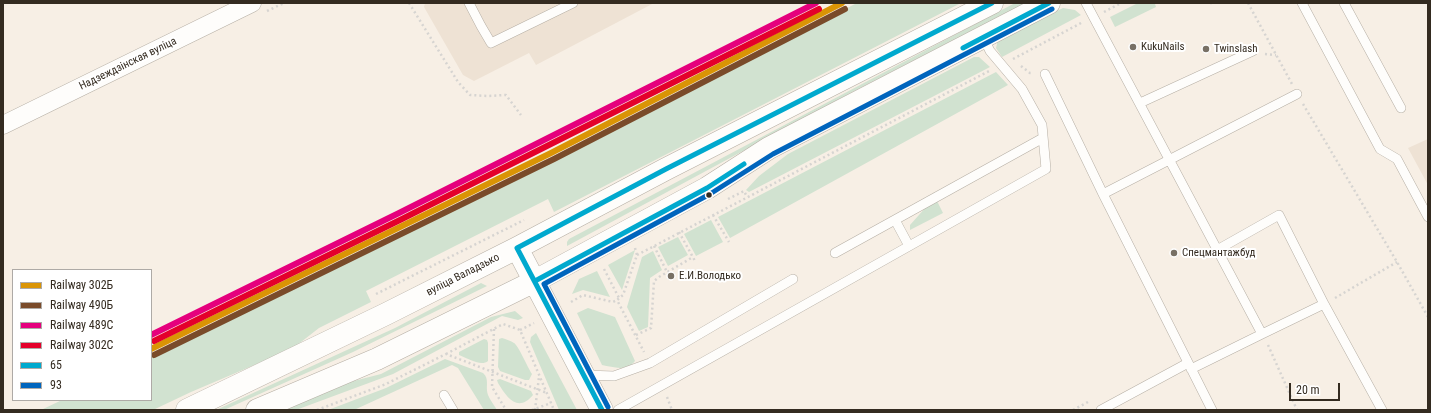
<!DOCTYPE html>
<meta charset="utf-8">
<style>
body{margin:0}
#map{position:relative;width:1431px;height:413px;overflow:hidden;background:#f7efe5;font-family:"Roboto Condensed",sans-serif}
canvas{display:block}
.frame{position:absolute;inset:0;border:4px solid #342b20;pointer-events:none}
.legend{position:absolute;left:12px;top:269px;width:140px;height:132px;box-sizing:border-box;background:#fff;border:1px solid #aeaaa6;margin:0;padding:5px 7px;list-style:none;font-size:12px;color:#342b20}
.legend li{display:flex;align-items:center;gap:8px;height:20px}
.legend b{width:20px;border:1px solid #aeaaa6}
.scale{position:absolute;left:1289px;top:383px;width:51px;height:18px;box-sizing:border-box;border:2px solid #342b20;border-top:0;padding-left:5px;font-size:12px;line-height:14px;white-space:nowrap;color:#342b20;-webkit-text-stroke:3px #fff;paint-order:stroke}
</style>
<div id="map">
<canvas width="1431" height="413"></canvas>
<div class="frame"></div>
<ul class="legend">
<li><b style="height:5px;background:#da9405"></b>Railway 302Б</li>
<li><b style="height:5px;background:#7a4b2a"></b>Railway 490Б</li>
<li><b style="height:5px;background:#e5007d"></b>Railway 489С</li>
<li><b style="height:5px;background:#e4002b"></b>Railway 302С</li>
<li><b style="height:5px;background:#00a9ce"></b>65</li>
<li><b style="height:5px;background:#0065bd"></b>93</li>
</ul>
<div class="scale">20 m</div>
</div>
<script>
const ctx = document.querySelector('canvas').getContext('2d');
ctx.lineJoin = 'round';
function fill(path, color) {
  ctx.fillStyle = color;
  ctx.fill(path, 'evenodd');
}
function trace(path, color, width, dash) {
  ctx.strokeStyle = color;
  ctx.lineWidth = width;
  ctx.lineCap = dash ? 'butt' : 'round';
  ctx.setLineDash(dash || []);
  ctx.stroke(path);
}
function label(font, color, halo, rows, align = 'center') {
  ctx.font = font + ' "Roboto Condensed",sans-serif';
  ctx.lineWidth = 4;
  ctx.setLineDash([]);
  ctx.textBaseline = 'middle';
  ctx.strokeStyle = halo;
  ctx.fillStyle = color;
  for (const [text, x, y, turn = 0] of rows) {
    ctx.save();
    ctx.translate(x, y);
    ctx.rotate((+turn || 0) * Math.PI / 180);
    ctx.textAlign = isNaN(turn) ? turn : align;
    if (halo) ctx.strokeText(text, 0, 0);
    ctx.fillText(text, 0, 0);
    ctx.restore();
  }
}
fill(new Path2D(`
 M425,3H654L536,65L529,53L474,81L463,75L424,7Z
 M1428,139V185L1408,148Z`), '#eee2d4');
fill(new Path2D(`
 M857,3H961L554,212L548,199L366,291L371,302L319,328L292,349L191,392L153,410H41L62,400H151V356L294,288Z
 M1015,3H1026L856,90L567,246V242L569,239Z
 M1138,3H1156L1155,4L1156,7L1115,27L1110,17Z
 M1063,8L1075,10L1081,15L1002,57L996,48L998,40Z
 M974,57H979L990,67L749,192L746,190L759,176L788,154Z
 M996,72L1008,85L730,238L718,217Z
 M935,197L943,213L910,230V225Z
 M711,220L723,242L696,256L684,234Z
 M678,237L688,255L668,266L658,247Z
 M635,250L622,290L608,265Z
 M653,251L662,270L650,278L648,327L639,331L627,307L642,257Z
 M597,271L610,297L583,290L572,294L579,279Z
 M481,283L487,286L353,352L224,410H216L395,328Z
 M588,308L615,317L635,361C627,372 613,367 602,365L577,313Z
 M515,311L523,318L518,320L502,316L393,374L296,410H281L342,384L381,374L491,317Z
 M536,333L577,410H559L530,342L531,337Z
 M502,338C506,339 511,341 514,343C518,345 528,368 532,374L529,380H525L500,371L498,367L499,339Z
 M484,339L487,340L488,343V361C481,367 467,358 459,355V352Z
 M445,359L483,373C490,379 485,387 488,395C490,400 494,405 497,410H484L458,368L452,365L354,410H328L386,388Z
 M500,379L531,391L533,395C518,413 507,398 498,383L497,380Z`), '#d1e2d0');
const service = new Path2D(`
 M469,3L481,26L491,43L573,3
 M1086,3L1262,334L1324,304L1382,410
 M1302,3L1380,149L1397,159L1428,217
 M1344,3L1401,108
 M1045,74L1103,194L1212,410
 M1140,103L1253,51
 M1103,194L1297,94
 M895,220L909,246
 M1217,250L1279,215L1324,304
 M835,253L1043,138
 M1191,369L1262,334
 M585,375L614,376L650,363L793,279
 M444,395L453,410
 M618,410L1046,169L1042,125L1022,89L990,51L983,37
 M1101,410L1188,363`);
const minor = new Path2D(`
 M3,125L252,3`);
const secondary = new Path2D(`
 M517,248L602,410
 M187,410L386,314L517,248L666,169L992,3
 M257,410L377,359L535,281L707,188L769,148L1049,3`);
trace(service, '#b5aea4', 10);
trace(minor, '#b5aea4', 19);
trace(secondary, '#b5aea4', 23);
trace(new Path2D(`
 M409,3L458,82L470,95L488,96L506,95L521,115
 M1210,3H1213
 M1248,3L1292,84
 M267,11L284,3
 M1104,12L1121,3
 M1265,54L1276,55
 M1013,59L1083,22
 M1021,66L1030,73H1033
 M1303,104L1397,262L1428,317
 M728,199L744,191L747,197
 M713,215L729,242
 M679,232L695,261
 M654,246L667,272
 M635,248L637,255L623,295L617,300L644,352
 M637,255L991,70
 M604,269L619,298
 M376,294L524,220
 M1335,298L1397,262
 M571,302L583,295L613,302L617,300
 M494,329L492,387L506,410
 M520,330L534,323
 M636,335L651,328L654,281L659,277L693,257
 M1268,345L1297,410
 M446,354L503,324L520,330L554,410
 M667,397L672,410
 M317,410L386,384L446,354L547,393
 M532,410L551,403
 M535,410L539,377
 M1073,410L1088,402L1090,404`), '#d6d4d1', 2.5, [2, 3]);
trace(service, '#fefdfb', 9);
trace(minor, '#fefdfb', 18);
trace(secondary, '#fefdfb', 22);
trace(new Path2D(`
 M963,48L1049,3
 M535,281L707,188L744,164
 M602,410L517,248L666,169L992,3`), '#00a9ce', 5);
trace(new Path2D(`
 M608,407L544,284L710,194L773,154L1052,9`), '#0065bd', 5);
trace(new Path2D(`
 M151,349L551,153L842,3`), '#da9405', 6);
trace(new Path2D(`
 M154,355L554,159L845,9`), '#7a4b2a', 6);
trace(new Path2D(`
 M151,335L399,213L816,3`), '#e5007d', 6);
trace(new Path2D(`
 M154,341L402,219L819,9`), '#e4002b', 6);
for (const [x, y, r, color] of [
 [1133,47,4,"#787065"],
 [1206,49,4,"#787065"],
 [709,195,3.5,"#342b20"],
 [1174,253,4,"#787065"],
 [671,276,4,"#787065"]
]) {
  const dot = new Path2D();
  dot.arc(x, y, r, 0, 2 * Math.PI);
  ctx.fillStyle = color;
  ctx.fill(dot);
  trace(dot, '#fff', 1.5);
}
label('11px', '#342b20', '#fff', [
 ["KukuNails",1141,47],
 ["Twinslash",1214,49],
 ["Спецмантажбуд",1182,253],
 ["Е.И.Володько",679,276]
], 'left');
label('11px', '#342b20', '#fff', [
 ["Надзеждзінская вуліца",128,64,-26],
 ["вуліца Валадзько",463,275,-27]
]);
</script>
